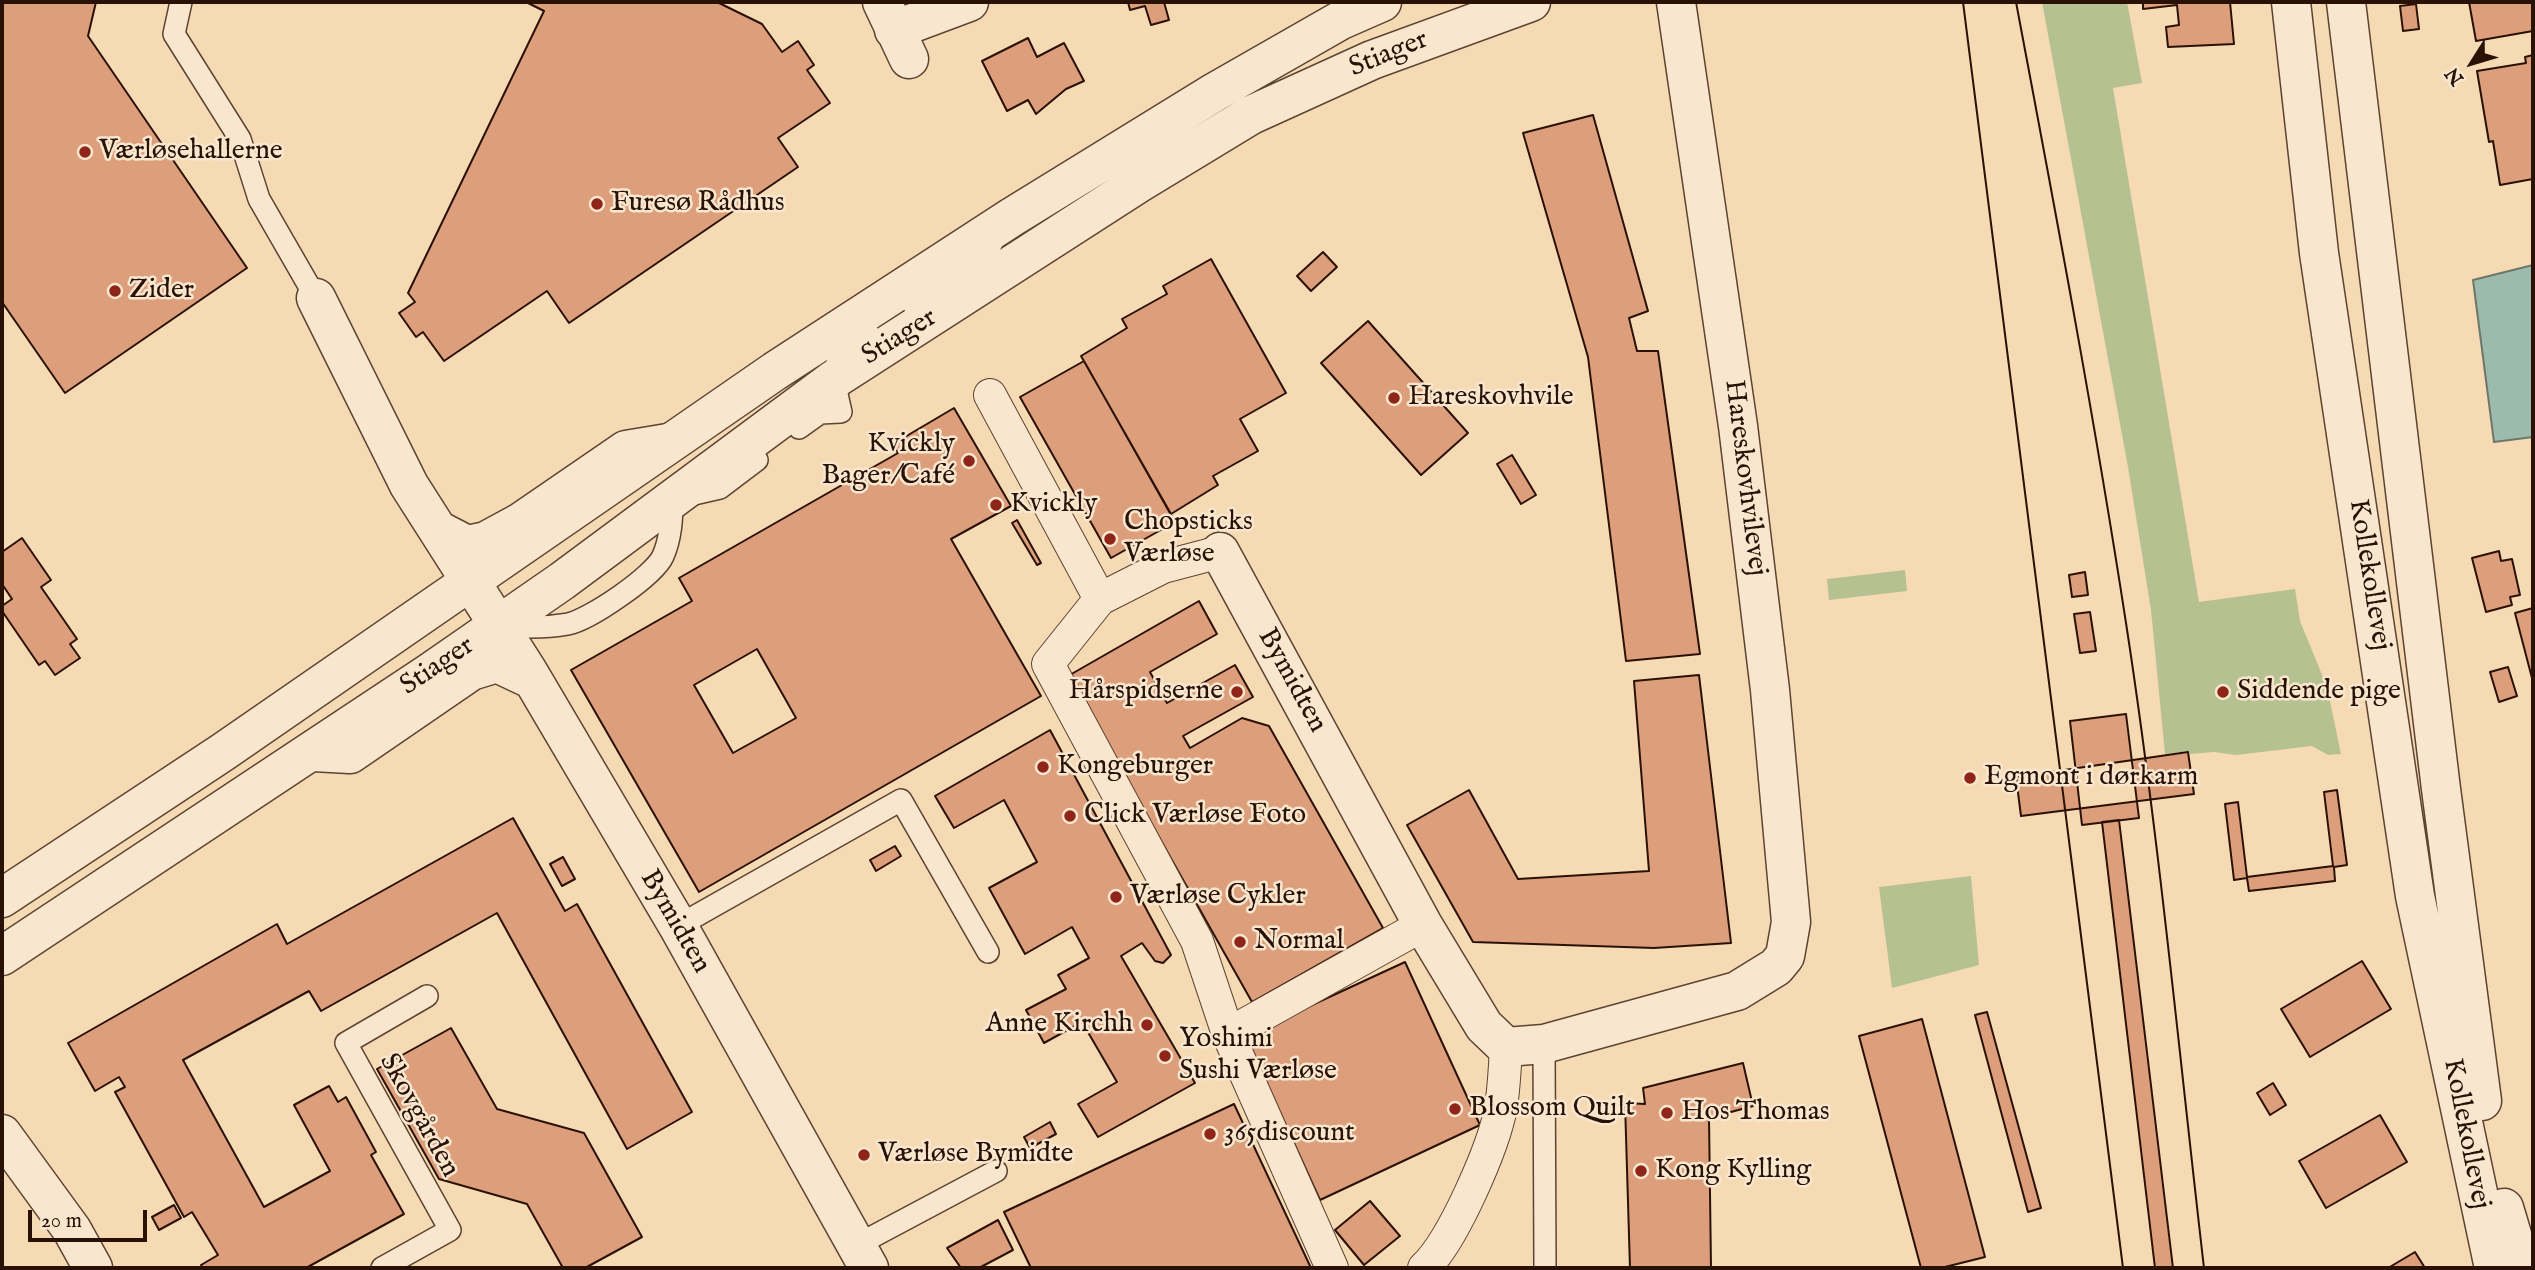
<!DOCTYPE html>
<meta charset="utf-8">
<style>
body{margin:0}
#map{position:relative;width:2535px;height:1270px;overflow:hidden;background:#f5dab4;font-family:"IM FELL English",serif}
canvas{display:block}
.frame{position:absolute;inset:0;border:4px solid #2a1106;pointer-events:none}
.north{position:absolute;left:2437px;top:28px;width:70px;height:70px;-webkit-text-stroke:5px #f8e7ce;paint-order:stroke;rotate:233deg;font-size:19px;font-weight:700;line-height:28px;text-align:center;color:#2a1106}
.north::after{content:'';display:block;margin:auto;width:24px;height:32px;background:#2a1106;clip-path:polygon(50% 0,100% 100%,50% 72%,0 100%)}
.scale{position:absolute;left:28px;top:1210px;width:119px;height:32px;box-sizing:border-box;border:4px solid #2a1106;border-top:0;padding-left:9px;font-size:21px;line-height:24px;white-space:nowrap;color:#2a1106;-webkit-text-stroke:5px #f8e7ce;paint-order:stroke}
</style>
<div id="map">
<canvas width="2535" height="1270"></canvas>
<div class="frame"></div>
<div class="north">N</div>
<div class="scale">20 m</div>
</div>
<script>
const ctx = document.querySelector('canvas').getContext('2d');
ctx.lineJoin = 'round';
function fill(path, color) {
  ctx.fillStyle = color;
  ctx.fill(path, 'evenodd');
}
function trace(path, color, width, dash) {
  ctx.strokeStyle = color;
  ctx.lineWidth = width;
  ctx.lineCap = dash ? 'butt' : 'round';
  ctx.setLineDash(dash || []);
  ctx.stroke(path);
}
function label(font, color, halo, rows, align = 'center') {
  ctx.font = font + ' "IM FELL English",serif';
  ctx.lineWidth = 5;
  ctx.setLineDash([]);
  ctx.textBaseline = 'middle';
  ctx.strokeStyle = halo;
  ctx.fillStyle = color;
  for (const [text, x, y, turn = 0] of rows) {
    ctx.save();
    ctx.translate(x, y);
    ctx.rotate((+turn || 0) * Math.PI / 180);
    ctx.textAlign = isNaN(turn) ? turn : align;
    if (halo) ctx.strokeText(text, 0, 0);
    ctx.fillText(text, 0, 0);
    ctx.restore();
  }
}
fill(new Path2D(`
 M2042,2H2127L2142,83L2113,88L2199,602L2295,589L2300,621L2327,687L2341,754L2328,755L2312,746L2236,755L2214,752L2190,754L2189,751L2165,754L2151,610L2128,467Z
 M1905,570L1907,591L1829,600L1827,579Z
 M1971,876L1979,965L1892,988L1879,887Z`), '#b6c191');
const water = new Path2D(`
 M2533,265V437L2494,442L2473,280Z`);
fill(water, '#9cbbad');
trace(water, '#6e776a', 2);
const building = new Path2D(`
 M2,2H96L88,36L247,268L65,393L2,302Z
 M526,2H717L762,24L782,52L798,41L814,65L807,70L830,103L778,138L798,167L569,323L547,291L444,361L423,332L416,337L399,313L415,302L408,293L544,11Z
 M1128,2H1164L1169,20L1151,25L1145,6L1130,10Z
 M2143,2H2230L2234,44L2168,47L2166,27L2179,25L2177,5L2143,9Z
 M2469,2H2533V31L2476,41Z
 M2416,4L2419,29L2403,31L2400,6Z
 M1028,38L1037,57L1064,43L1084,81L1066,89L1036,114L1028,100L1007,111L982,61Z
 M2533,55V179L2500,185L2493,141L2489,142L2477,71L2526,63L2525,57Z
 M1593,115L1648,311L1629,318L1637,351H1658L1700,654L1626,661L1588,357L1523,133Z
 M1323,252L1337,267L1311,291L1297,276Z
 M1211,259L1286,393L1240,419L1258,451L1213,476L1218,485L1171,514L1081,356L1127,328L1122,319L1167,294L1163,286Z
 M1368,321L1468,433L1421,475L1321,363Z
 M1084,361L1175,522L1111,558L1020,397Z
 M954,408L1011,506L951,539L1041,696L699,892L571,670L692,601L679,578L898,453L893,444ZM757,649L796,718L733,753L694,685Z
 M1512,455L1536,495L1521,504L1497,464Z
 M1017,520L1041,563L1037,565L1012,523Z
 M22,538L51,580L41,587L77,639L70,644L80,658L55,675L45,661L39,665L2,611V606L12,599L2,584V552Z
 M2499,551L2501,561L2512,559L2520,595L2510,597L2512,605L2486,612L2472,558Z
 M2085,572L2088,595L2072,597L2069,575Z
 M1199,601L1217,634L1150,672L1167,703L1235,665L1253,697L1183,736L1190,748L1242,718L1269,726L1383,928L1252,1002L1068,676Z
 M2533,608V682L2515,613Z
 M2090,612L2096,651L2080,653L2074,614Z
 M2508,667L2517,696L2499,702L2490,672Z
 M1699,675L1731,943L1654,948L1473,942L1407,825L1469,790L1518,879L1649,871L1634,681Z
 M2126,714L2139,818L2082,825L2070,721Z
 M1050,730L1171,955L1163,963L1155,961L1142,943L1121,956L1195,1083L1098,1137L1078,1104L1117,1082L1082,1022L1044,1043L1026,1010L1066,989L1058,975L1089,958L1072,927L1025,954L989,888L1037,862L1004,800L954,828L935,796Z
 M2188,752L2194,794L2021,816L2016,777Z
 M2337,790L2347,865L2334,867L2335,881L2249,891L2247,878L2234,880L2225,804L2238,802L2247,877L2333,866L2324,792Z
 M513,818L565,911L577,904L692,1112L627,1149L497,913L321,1011L309,991L183,1060L264,1207L330,1171L294,1105L329,1086L338,1102L346,1097L376,1152L371,1155L404,1214L306,1268H203L201,1265L218,1255L192,1212L184,1217L115,1092L125,1087L119,1077L95,1091L68,1043L277,924L287,944Z
 M2119,820L2173,1268H2155L2102,822Z
 M895,846L901,856L876,871L870,860Z
 M563,857L575,879L562,886L550,864Z
 M2362,961L2391,1009L2310,1057L2281,1009Z
 M1405,962L1480,1125L1320,1200L1245,1036Z
 M1987,1012L2041,1208L2028,1212L1975,1015Z
 M1922,1019L1985,1257L1941,1268H1921L1859,1036Z
 M451,1028L497,1109L584,1133L642,1237L585,1268H563L527,1204L439,1179L377,1069Z
 M1743,1063L1753,1106L1709,1118L1711,1268H1630L1625,1103L1645,1104L1643,1088Z
 M2273,1083L2286,1105L2270,1115L2257,1093Z
 M1234,1104L1311,1268H1031L1004,1212Z
 M2380,1115L2407,1162L2326,1208L2299,1161Z
 M1050,1122L1056,1134L1030,1148L1024,1137Z
 M1370,1201L1400,1236L1364,1265L1335,1230Z
 M174,1205L181,1218L159,1230L152,1217Z
 M998,1220L1013,1250L979,1268H961L947,1248Z
 M2415,1252L2425,1268H2388Z`);
fill(building, '#dc9e7b');
trace(building, '#2a1106', 2);
const service = new Path2D(`
 M181,2L174,34L240,139L259,199L316,298
 M913,304L974,265L992,243
 M799,428L820,413L841,412C831,369 829,358 868,333
 M499,625C523,628 545,628 568,624C589,620 654,576 663,556C671,538 672,518 672,499L720,488L757,460
 M678,926L901,800L988,952
 M1544,1044L1545,1268
 M857,1245L996,1171
 M382,1268L450,1230L346,1043L427,996`);
const pedestrian = new Path2D(`
 M990,395L1100,599L1048,664L1197,941L1228,1034L1332,1268
 M1100,599L1163,567L1220,552
 M1228,1034L1423,925
 M1424,1268C1453,1241 1494,1146 1501,1107C1504,1087 1505,1067 1506,1047`);
const minor = new Path2D(`
 M882,2L909,59
 M894,30L969,2
 M316,298L409,485L527,670L678,926L869,1268
 M440,531L467,545L486,541L521,522L626,450L668,443
 M1220,552L1423,925L1484,1026L1506,1047L1544,1044L1737,991L1776,967L1785,956L1791,922L1770,690L1738,426L1676,2
 M313,752L350,754L471,671L497,663L533,680`);
const tertiary = new Path2D(`
 M2291,2L2319,253L2415,896L2494,1268
 M2346,2L2441,789L2482,1101
 M2,898L223,752L775,371L1012,217L1215,92L1341,20L1382,2
 M2,956L429,673L562,581L833,380L1139,183L1251,115L1372,60L1531,2
 M2,1134L72,1230L93,1268
 M2504,1208L2522,1268`);
trace(service, '#5d4332', 24);
trace(pedestrian, '#5d4332', 34);
trace(minor, '#5d4332', 41);
trace(tertiary, '#5d4332', 41);
trace(service, '#f8e7ce', 21);
trace(pedestrian, '#f8e7ce', 32);
trace(minor, '#f8e7ce', 38);
trace(tertiary, '#f8e7ce', 38);
trace(new Path2D(`
 M1963,2L2123,1268
 M2016,2C2055,209 2094,415 2126,623C2159,837 2179,1053 2204,1268`), '#2a1106', 2);
for (const [x, y, r, color] of [
 [85,152,7,"#8f2418"],
 [597,204,7,"#8f2418"],
 [115,291,7,"#8f2418"],
 [1394,398,7,"#8f2418"],
 [969,461,7,"#8f2418"],
 [996,505,7,"#8f2418"],
 [1110,539,7,"#8f2418"],
 [1237,692,7,"#8f2418"],
 [2223,692,7,"#8f2418"],
 [1043,767,7,"#8f2418"],
 [1970,778,7,"#8f2418"],
 [1070,816,7,"#8f2418"],
 [1116,897,7,"#8f2418"],
 [1240,942,7,"#8f2418"],
 [1147,1025,7,"#8f2418"],
 [1165,1056,7,"#8f2418"],
 [1455,1109,7,"#8f2418"],
 [1667,1113,7,"#8f2418"],
 [1210,1134,7,"#8f2418"],
 [864,1155,7,"#8f2418"],
 [1641,1171,7,"#8f2418"]
]) {
  const dot = new Path2D();
  dot.arc(x, y, r, 0, 2 * Math.PI);
  ctx.fillStyle = color;
  ctx.fill(dot);
  trace(dot, '#f8e7ce', 2.5);
}
label('28px', '#2a1106', '#f8e7ce', [
 ["Stiager",1389,55,-22],
 ["Stiager",900,338,-32],
 ["Hareskovhvilevej",1744,478,83],
 ["Kollekollevej",2368,575,81],
 ["Stiager",438,667,-34],
 ["Bymidten",1291,681,61],
 ["Bymidten",674,922,60],
 ["Skovgården",418,1116,61],
 ["Kollekollevej",2465,1134,79]
]);
label('28px', '#2a1106', '#f8e7ce', [
 ["Værløsehallerne",99,152],
 ["Furesø Rådhus",611,204],
 ["Zider",129,291],
 ["Hareskovhvile",1408,398],
 ["Kvickly",955,445,"right"],
 ["Bager/Café",955,477,"right"],
 ["Kvickly",1010,505],
 ["Chopsticks",1124,523],
 ["Værløse",1124,555],
 ["Hårspidserne",1223,692,"right"],
 ["Siddende pige",2237,692],
 ["Kongeburger",1057,767],
 ["Egmont i dørkarm",1984,778],
 ["Click Værløse Foto",1084,816],
 ["Værløse Cykler",1130,897],
 ["Normal",1254,942],
 ["Anne Kirchh",1133,1025,"right"],
 ["Yoshimi",1179,1040],
 ["Sushi Værløse",1179,1072],
 ["Blossom Quilt",1469,1109],
 ["Hos Thomas",1681,1113],
 ["365discount",1224,1134],
 ["Værløse Bymidte",878,1155],
 ["Kong Kylling",1655,1171]
], 'left');
</script>
